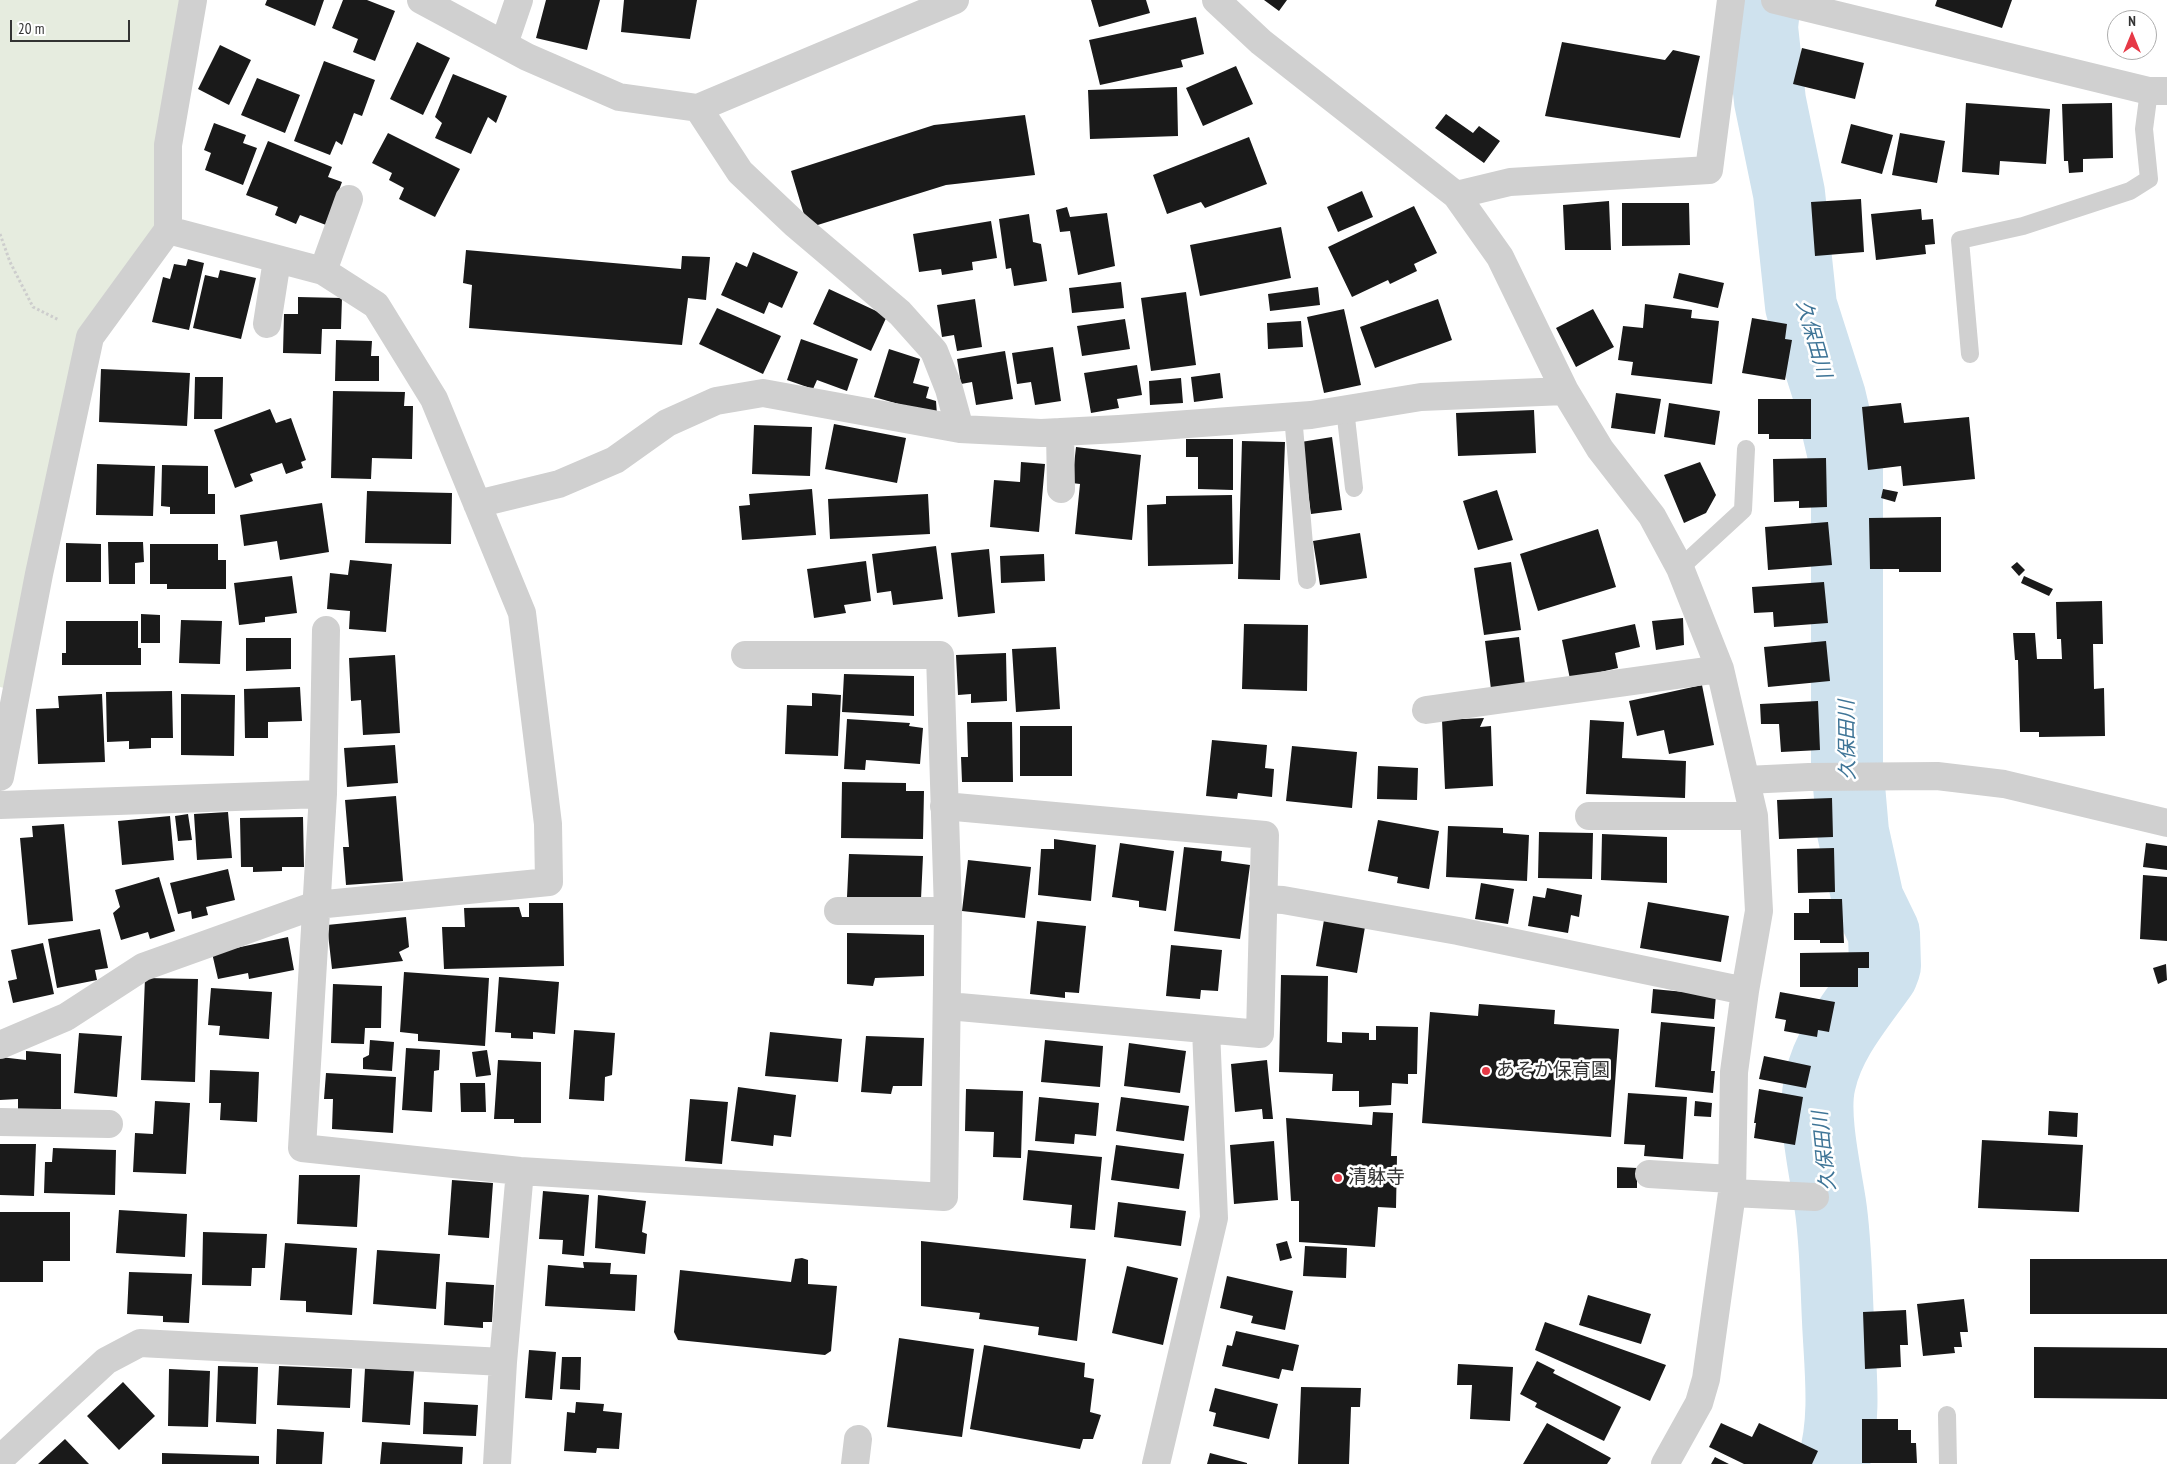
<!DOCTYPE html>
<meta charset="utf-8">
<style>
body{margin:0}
#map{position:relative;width:2167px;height:1464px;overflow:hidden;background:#fff;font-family:"PT Sans Narrow",sans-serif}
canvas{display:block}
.north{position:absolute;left:2107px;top:10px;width:50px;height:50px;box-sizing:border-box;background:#fff;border:1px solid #adadad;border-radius:50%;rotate:0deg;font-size:14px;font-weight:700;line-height:20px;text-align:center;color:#333}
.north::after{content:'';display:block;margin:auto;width:18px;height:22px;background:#e63946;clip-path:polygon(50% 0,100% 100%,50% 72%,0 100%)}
.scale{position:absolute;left:10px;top:20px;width:120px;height:22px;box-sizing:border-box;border:2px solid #333;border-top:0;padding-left:6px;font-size:15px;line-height:18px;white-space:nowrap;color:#333;-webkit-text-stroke:4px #fff;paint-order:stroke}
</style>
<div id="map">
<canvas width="2167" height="1464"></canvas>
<div class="north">N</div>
<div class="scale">20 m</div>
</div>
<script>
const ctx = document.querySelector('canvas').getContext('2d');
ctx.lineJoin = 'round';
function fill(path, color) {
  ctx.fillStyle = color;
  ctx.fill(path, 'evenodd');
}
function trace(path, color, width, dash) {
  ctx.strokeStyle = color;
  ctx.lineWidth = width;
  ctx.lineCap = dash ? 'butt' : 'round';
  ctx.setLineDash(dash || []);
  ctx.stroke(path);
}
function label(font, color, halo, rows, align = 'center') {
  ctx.font = font + ' "PT Sans Narrow","Noto Sans JP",sans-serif';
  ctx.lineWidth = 5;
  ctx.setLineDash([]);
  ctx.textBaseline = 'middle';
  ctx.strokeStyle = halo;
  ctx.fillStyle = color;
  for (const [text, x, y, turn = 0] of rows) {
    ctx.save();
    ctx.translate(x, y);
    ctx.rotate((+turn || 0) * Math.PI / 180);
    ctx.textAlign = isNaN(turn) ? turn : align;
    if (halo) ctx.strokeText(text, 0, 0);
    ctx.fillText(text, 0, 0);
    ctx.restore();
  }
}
fill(new Path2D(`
 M0,0H204L155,223L146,253L79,342L16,691L0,687Z`), '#e6ecdf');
trace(new Path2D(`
 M1765,0L1762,27L1770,101L1789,193L1801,306L1830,397L1847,469V763L1853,832L1868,900L1884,933L1885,966L1882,974C1858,1008 1829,1041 1820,1082C1812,1114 1825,1170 1830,1203C1836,1242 1836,1281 1838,1321C1840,1367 1847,1419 1833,1464`), '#cfe2ee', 72);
fill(new Path2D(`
 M267,0H324L315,26L265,5Z
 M343,0H367L395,11L375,61L353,52L358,39L332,28Z
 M546,0H600L587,50L536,38Z
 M624,0H697L690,39L621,32Z
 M1091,0H1146L1150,13L1099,27Z
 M1264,0H1287L1279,11Z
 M1937,0H2012L2002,28L1935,6Z
 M1196,17L1204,54L1181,60L1183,67L1100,85L1089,40Z
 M417,42L450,58L423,115L390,99Z
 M1562,42L1665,60L1673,50L1700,56L1680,138L1545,116Z
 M220,45L251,60L229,105L198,89Z
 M1802,48L1864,63L1855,99L1793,84Z
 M324,61L375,80L362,116L354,113L342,145L336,141L330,155L294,141Z
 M1236,66L1253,104L1203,126L1186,88Z
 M453,74L507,96L496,123L488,117L471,154L435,138L442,123L435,117Z
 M257,78L300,95L285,133L241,115Z
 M1177,87L1178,136L1090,139L1088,90Z
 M1966,103L2050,109L2046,164L2000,161L1999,175L1962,172Z
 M2112,103L2113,158L2083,159V172L2069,173L2068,161H2064L2062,104Z
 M1446,114L1473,133L1479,126L1500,141L1484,163L1435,128Z
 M1025,115L1035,175L946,185L808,228L791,171L934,125Z
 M214,123L246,135L243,143L257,148L243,185L205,170L211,153L204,150Z
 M1851,124L1893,135L1882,174L1841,163Z
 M388,133L460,169L435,217L399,199L404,188L389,180L392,173L372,163Z
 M1900,133L1945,141L1937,183L1892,175Z
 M1249,137L1267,184L1205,208L1201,202L1167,214L1153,175Z
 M268,141L332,167L328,177L342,182L326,225L300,215L296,224L275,215L278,207L246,195Z
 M1362,191L1373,217L1338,232L1327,207Z
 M1861,199L1864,252L1815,256L1811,202Z
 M1609,201L1611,250H1565L1563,205Z
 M1622,203H1689L1690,245L1622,246Z
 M1414,206L1437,253L1414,264L1417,271L1390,284L1388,280L1352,297L1328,247Z
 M1067,207L1070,217L1107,213L1115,266L1078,275L1070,231L1060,232L1056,210Z
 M1921,209L1922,220L1933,219L1935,244L1925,245L1926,254L1876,260L1871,214Z
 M1029,214L1033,242L1041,244L1047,281L1014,286L1011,268L1006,269L999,219Z
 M991,221L997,258L972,262L973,270L942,275L941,269L919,272L913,234Z
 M1281,227L1291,278L1200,296L1190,245Z
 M466,250L681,269L682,256L710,257L706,300L688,298L682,345L469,328L472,285L463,283Z
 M753,252L798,272L782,308L769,302L764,314L721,295L736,262L747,267Z
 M188,259L204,263L189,330L152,322L163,277L170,279L174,264L186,266Z
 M220,270L256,278L241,339L193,328L205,275L218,278Z
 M1679,273L1724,283L1718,308L1673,298Z
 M1121,282L1124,308L1072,313L1069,288Z
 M1318,287L1320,305L1270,311L1268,294Z
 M829,289L887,316L871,351L813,324Z
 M1186,292L1196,365L1151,371L1141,298Z
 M298,297L342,298L341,329H322L321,354L283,353L284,314H298Z
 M975,299L982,347L957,351L954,335L942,337L937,305Z
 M1438,299L1452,340L1375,368L1360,327Z
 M1645,304L1692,310L1691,318L1719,321L1712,384L1631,375L1633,362L1618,360L1623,326L1643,328Z
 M717,308L781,336L763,374L699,344Z
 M1344,309L1361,385L1324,393L1307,317Z
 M1593,309L1614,347L1576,367L1556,328Z
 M1752,318L1787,324L1785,339L1792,340L1785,380L1742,373Z
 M1125,319L1130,349L1082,356L1077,326Z
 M1301,321L1303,347L1268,349L1267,323Z
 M801,339L858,359L847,391L817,380L813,389L787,380Z
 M336,340L372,341L371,356H379V381H335Z
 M1053,347L1061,401L1035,405L1031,382L1017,384L1012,353Z
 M889,349L920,359L913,383L929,387L926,398L936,401L937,415L874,397Z
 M1005,351L1013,399L976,405L972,382L961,384L957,359Z
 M1137,365L1142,395L1117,399L1119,408L1091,413L1084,373Z
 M101,369L190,373L187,426L99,422Z
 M1220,373L1223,398L1194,402L1191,377Z
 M195,377H223L222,419H194Z
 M1181,378L1183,403L1150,405L1149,381Z
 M333,391L405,392L404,406H413L412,459L372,458L371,479L331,478Z
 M1616,393L1661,399L1655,434L1611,428Z
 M1758,399H1811V439H1769V434H1758Z
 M1669,403L1720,411L1715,445L1664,437Z
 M1901,403L1904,423L1969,417L1975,479L1903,486L1901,466L1868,470L1862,407Z
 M270,409L276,423L291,418L306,460L301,462L303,468L286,474L282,463L250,474L253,481L235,488L214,430Z
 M1534,410L1536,453L1458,456L1456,413Z
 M834,424L906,438L897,483L825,469Z
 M754,425L812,427L810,476L752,474Z
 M1332,437L1342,510L1311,514L1301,442Z
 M1186,439H1233V490L1198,489V457H1186Z
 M1242,441L1285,442L1280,580L1238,579Z
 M1076,447L1141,455L1132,540L1075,534L1080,484L1072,483Z
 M1826,458L1827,507L1799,508V501L1774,502L1773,459Z
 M1021,462L1045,464L1039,532L990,527L994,480L1020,482Z
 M1700,462L1716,495L1706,513L1684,523L1664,475Z
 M97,464L155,466L153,516L96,515Z
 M162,465L208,466V494H215V514H170V507L161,506Z
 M812,489L816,535L742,540L739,506L750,505L749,494Z
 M1883,489L1898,492L1895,502L1881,498Z
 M1497,490L1513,540L1478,550L1463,501Z
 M367,491L452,493L451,544L365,543Z
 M928,494L930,534L830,539L828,499Z
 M1232,495L1233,564L1148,566L1147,505L1166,504V496Z
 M322,503L329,552L280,560L277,541L244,546L240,515Z
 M1941,517V572H1899V569H1870L1869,518Z
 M1828,522L1832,565L1768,570L1765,527Z
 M1598,529L1616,587L1538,611L1520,554Z
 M1360,533L1367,578L1320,585L1313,541Z
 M108,542H143L144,562L135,563V584H109Z
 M66,543L101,544V582H66Z
 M150,544H218V560H226V589H167V584H150Z
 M936,546L943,599L893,605L891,591L877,593L872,554Z
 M989,549L995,613L958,617L951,553Z
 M1044,554L1045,581L1001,583L1000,556Z
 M350,560L392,564L386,632L349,629L350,611L327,609L330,573L348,575Z
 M866,561L871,601L844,605L846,613L814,618L807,569Z
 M1511,562L1521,630L1484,635L1474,568Z
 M2017,562L2025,570L2019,576L2011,567Z
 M292,576L297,613L265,617V622L239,625L234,583Z
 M2024,576L2053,589L2049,596L2021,583Z
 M1824,582L1828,623L1774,627L1773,612L1754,613L1752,587Z
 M2102,601L2103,644H2093L2094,689L2104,688L2105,736L2039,737V732H2020L2018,660H2015L2013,633H2035L2037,659H2062L2061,639H2057L2056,602Z
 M141,614L160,615V643H141Z
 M1683,618L1684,645L1656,650L1652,621Z
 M181,620L222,621L220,664L179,663Z
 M66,621H138V648H141V665H62V653H66Z
 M1244,624L1308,625L1307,691L1242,689Z
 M1635,624L1640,647L1615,653L1618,668L1570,679L1562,640Z
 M1519,637L1525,685L1491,689L1485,641Z
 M246,638H291V669L246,671Z
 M1826,641L1830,681L1768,687L1764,647Z
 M1056,647L1060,709L1016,712L1012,649Z
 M1006,653L1007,701L971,703V694L958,695L956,655Z
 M395,655L400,733L363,735L361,700L351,701L349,658Z
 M844,674L914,676V716L842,712Z
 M1702,685L1714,745L1669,754L1664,730L1637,736L1629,701Z
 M300,687L302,721L268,722V738H245L244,689Z
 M172,691L173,738H151V748L129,749V741L107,742L106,692Z
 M812,693L841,695L838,756L785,754L787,705L812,706Z
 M102,694L105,762L38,764L36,709L59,708L58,696Z
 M181,694L235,695L234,756L181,755Z
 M1818,701L1820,750L1781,752L1779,724H1761L1760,704Z
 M1484,718L1480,727L1491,726L1493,786L1445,789L1442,720Z
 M847,719L910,723L909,726L923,728L920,764L866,760L865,770L844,769Z
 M1590,720L1624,722L1622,758L1686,761L1685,798L1586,794Z
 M967,722H1012L1013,782H962L961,757H968Z
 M1020,726H1072V776H1020Z
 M1212,740L1267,745L1265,768L1274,769L1272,797L1238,793L1237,799L1206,796Z
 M395,745L398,783L347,787L344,748Z
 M1292,746L1357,752L1352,808L1286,801Z
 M1378,766L1418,768L1417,800L1377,799Z
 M842,782L906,783V791H924L923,839L841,838Z
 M396,796L403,881L346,885L343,847H349L345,800Z
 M1832,798L1833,837L1779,839L1777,800Z
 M228,812L232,858L197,860L194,814Z
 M188,814L192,840L178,841L175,816Z
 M170,816L174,860L122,865L118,821Z
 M303,817L304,867H282V871L253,872V867H241L240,818Z
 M1378,820L1439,831L1429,889L1397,883L1398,877L1368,871Z
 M64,824L73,921L28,925L20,838L33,837L32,826Z
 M1448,826L1503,828V833L1529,835L1527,881L1446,877Z
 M1539,832L1593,833L1592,879L1538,878Z
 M1602,834L1667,837V883L1601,880Z
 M1054,839L1096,845L1091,901L1038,895L1041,849H1054Z
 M1120,843L1174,851L1166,911L1139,907V901L1112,897Z
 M2146,843L2167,846V870L2143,867Z
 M1184,847L1222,851L1221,861L1250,865L1240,939L1174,931Z
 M1834,848L1835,892L1798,893L1797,849Z
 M849,854L923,856L921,899L847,897Z
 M968,860L1031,867L1025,918L962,911Z
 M228,869L235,900L206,907L208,915L192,919L191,911L178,914L170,883Z
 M2143,875L2167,877V941L2140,939Z
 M159,877L175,931L150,939L148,932L121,940L113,913L120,907L115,890Z
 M1481,883L1514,889L1508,924L1475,919Z
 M1547,888L1582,895L1579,917L1571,915L1568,933L1528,926L1533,896L1545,898Z
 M1809,899H1842L1844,943H1820V940H1794V913H1809Z
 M1648,902L1729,916L1721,962L1640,948Z
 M529,903H563L564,966L444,969L442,927H465L464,908L519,907L522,917H529Z
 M406,917L409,947L399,952L403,961L332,969L327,925Z
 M1324,920L1365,927L1357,973L1316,966Z
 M1037,921L1086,926L1079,993L1065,992V998L1030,994Z
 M100,929L108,968L95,970L97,980L57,988L48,939Z
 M847,933L924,935V976L875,978L873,986L847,984Z
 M288,937L294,970L249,979L248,973L218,979L212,953Z
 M43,943L54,994L13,1003L8,981L17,979L11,950Z
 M1171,945L1222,950L1218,991L1201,990L1200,999L1166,996Z
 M1869,952V968H1858V987H1800V953Z
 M2166,964L2167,980L2158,984L2153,968Z
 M404,972L489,978L485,1046L418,1041V1034L400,1032Z
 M1281,975L1328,976L1327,1042L1342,1043V1032L1369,1033V1040H1376V1026L1418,1027L1417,1074H1408V1084L1392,1083L1391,1105L1359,1107V1091H1332L1333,1074L1279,1072Z
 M499,977L559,982L555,1034L533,1032V1039L511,1038V1033L495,1032Z
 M145,978L198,979L195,1082L141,1080Z
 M333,984L382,986L381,1028H365L364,1044L331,1043Z
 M211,988L272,992L269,1039L219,1035L220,1026L208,1025Z
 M1653,989L1716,995L1714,1019L1651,1013Z
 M1780,992L1835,1002L1829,1032L1818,1030L1817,1037L1784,1031L1786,1020L1775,1018Z
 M1479,1004L1555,1010L1554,1024L1619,1029L1611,1137L1422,1123L1430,1012L1478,1016Z
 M1661,1022L1715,1027L1711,1071H1715L1713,1093L1655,1087Z
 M574,1030L615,1033L612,1075L605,1077L604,1101L569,1099Z
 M770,1032L842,1039L838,1082L765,1076Z
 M79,1033L122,1036L117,1097L74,1093Z
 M866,1036L924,1038L922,1086H893L891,1094L861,1092Z
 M370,1040L394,1042L392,1071L363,1069V1058L369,1055Z
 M1045,1040L1103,1046L1100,1087L1041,1082Z
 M1129,1043L1186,1051L1180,1093L1124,1086Z
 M406,1048L440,1050L439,1070L434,1071L432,1112L402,1110Z
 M487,1050L491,1075L476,1077L472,1052Z
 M26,1051L61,1054V1109H18V1099L0,1100V1057L26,1060Z
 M1764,1056L1811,1066L1806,1088L1759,1079Z
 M498,1060L541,1062V1123H514V1119H494Z
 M1267,1060L1273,1119H1263L1262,1109L1235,1112L1231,1064Z
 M210,1070L259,1072L257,1122L220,1120L221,1103H209Z
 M326,1073L396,1077L393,1133L332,1129L333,1099H324Z
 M460,1083H485L486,1112H461Z
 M738,1087L796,1095L791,1137L774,1135L773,1146L731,1141Z
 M966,1089L1023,1091L1021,1158L993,1157L994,1132L965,1131Z
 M1759,1089L1803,1097L1795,1145L1754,1138L1756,1123H1754Z
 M1628,1093L1687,1097L1683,1159L1644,1156L1645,1145L1624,1144Z
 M1039,1097L1099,1103L1096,1136L1075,1134L1074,1144L1035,1141Z
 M1121,1097L1189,1106L1184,1141L1116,1131Z
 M690,1099L728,1102L722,1164L685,1161Z
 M155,1101L190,1103L186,1174L133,1172L135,1133L153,1134Z
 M1695,1101L1712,1103L1711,1117L1694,1116Z
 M2049,1111L2078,1113L2077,1137L2048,1135Z
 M1373,1112L1393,1113L1391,1156H1397L1396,1208L1378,1207L1375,1247L1299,1242V1201H1291L1286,1118L1372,1125Z
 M1982,1140L2083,1145L2079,1212L1978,1208Z
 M1274,1141L1278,1200L1234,1204L1230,1145Z
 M0,1144H36L34,1196L0,1195Z
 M1116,1145L1184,1154L1179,1189L1111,1180Z
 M53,1148L116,1150L115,1195L44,1193L45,1162H52Z
 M1028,1150L1102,1157L1095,1230L1070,1228L1072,1205L1023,1200Z
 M1617,1167L1637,1168V1188H1617Z
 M299,1175H360L357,1227L297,1224Z
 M452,1180L493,1183L489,1238L448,1235Z
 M543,1191L589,1195L584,1256L562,1254L563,1240L539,1239Z
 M598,1195L646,1201L642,1232L647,1234L645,1254L595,1248Z
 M1118,1202L1186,1211L1181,1246L1114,1237Z
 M119,1210L187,1214L185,1257L116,1253Z
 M0,1212H70V1261H43V1282H0Z
 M203,1232L267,1234L265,1268H252L251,1286L202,1285Z
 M921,1241L1086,1259L1077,1341L1038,1335L1039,1327L979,1319L980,1313L921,1306Z
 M1287,1241L1292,1258L1280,1261L1276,1244Z
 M285,1243L357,1248L352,1315L306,1312V1301L280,1300Z
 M1305,1246L1347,1248L1346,1278L1303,1276Z
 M377,1250L440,1254L436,1309L373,1304Z
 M802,1258L808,1260V1284L837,1286L831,1351L825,1355L678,1340L674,1332L680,1270L791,1282L795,1259Z
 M2030,1259H2167V1314H2030Z
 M583,1262L611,1263L610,1274L637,1275L635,1311L545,1306L548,1265L584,1268Z
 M1127,1266L1178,1278L1163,1345L1112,1333Z
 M129,1272L192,1274L189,1323L163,1322V1316L127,1314Z
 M1227,1276L1293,1291L1285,1330L1251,1323L1253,1316L1220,1308Z
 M446,1282L494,1285L492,1322H483V1328L444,1325Z
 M1588,1295L1651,1314L1641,1344L1579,1325Z
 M1964,1299L1968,1332H1960L1962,1347H1954L1955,1353L1923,1356L1917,1304Z
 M1906,1310L1908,1345H1900L1901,1367L1865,1369L1863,1312Z
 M1545,1322L1666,1365L1650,1401L1535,1350Z
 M1236,1331L1299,1345L1293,1371L1282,1369L1279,1379L1222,1366L1227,1345L1232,1346Z
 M899,1338L974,1349L962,1437L887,1427Z
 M984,1345L1085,1363L1084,1377L1094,1379L1090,1412L1101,1415L1093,1439H1083L1080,1449L970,1429Z
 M2034,1347L2167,1348V1399L2034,1398Z
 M529,1350L556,1352L552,1400L525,1398Z
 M562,1357H581L580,1390L560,1389Z
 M1537,1361L1555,1370L1553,1373L1621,1407L1604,1441L1535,1407L1537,1403L1520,1394Z
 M1458,1364L1513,1367L1510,1421L1470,1419L1472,1385H1457Z
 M218,1366L258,1367L256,1424L216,1422Z
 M279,1366L352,1369L350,1408L277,1405Z
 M365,1368L414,1371L410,1425L362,1422Z
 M169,1369L210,1371L208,1427L168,1426Z
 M123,1382L155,1416L119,1450L87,1416Z
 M1301,1387L1361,1388L1360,1407H1351L1349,1464H1298Z
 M1215,1388L1278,1404L1269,1439L1213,1426L1216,1413L1209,1411Z
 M424,1402L478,1405L476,1436L423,1434Z
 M576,1402L604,1404L603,1411L622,1413L619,1449L597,1448L596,1453L564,1451L567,1412L575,1413Z
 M1862,1419H1898V1430H1911V1443H1916L1917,1463H1862Z
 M1547,1423L1611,1458L1607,1464H1523Z
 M1721,1423L1752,1437L1759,1423L1818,1451L1812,1464H1744L1709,1447Z
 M277,1429L324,1432L322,1464H276Z
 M65,1439L89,1464H38Z
 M382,1442L463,1447L462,1464H380Z
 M162,1453L259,1456V1464H162Z
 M1210,1453L1247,1463V1464H1207Z
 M1715,1457L1729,1464H1711Z`), '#1a1a1a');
trace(new Path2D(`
 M0,234L10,262L33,307L59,320`), '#cdcdcd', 3, [2.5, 2.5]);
trace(new Path2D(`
 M1970,354L1960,240L2023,226L2130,191L2149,179L2144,129L2149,91
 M1345,409L1354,488
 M1293,415L1307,580
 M1680,568L1743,510L1746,449
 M1947,1415L1948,1464`), '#d0d0d0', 18);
trace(new Path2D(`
 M421,0L527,57L619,97L698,108L740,172L795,224L900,313L934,351L949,389L960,429L1041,433L1119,429L1311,415L1421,397L1565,391
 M1216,0L1261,42L1456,195L1500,257L1565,391L1600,449L1652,516L1680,568L1720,669L1754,816L1759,911L1745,991L1734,1072L1732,1193L1706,1379L1699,1403L1665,1464
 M1775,0L2149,91H2167
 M504,44L519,0
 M698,108L955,0
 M1456,195L1510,182L1709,170L1731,0
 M323,271L349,199
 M267,324L277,260
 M1060,432L1061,489
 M477,504L559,484L615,460L667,423L716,401L763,393L960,429
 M326,630L323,794L302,1148L520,1171L944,1197L948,911L940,655H745
 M1426,710L1720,669
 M0,777L39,574L90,337L168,230V145L193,0
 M1746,780L1809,777L1937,776L2004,784L2167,823
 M0,805L323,794
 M944,806L1265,835L1260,1034L948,1006
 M1589,816H1754
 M1263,899L1283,900L1458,931L1745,991
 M838,911H948
 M0,1045L66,1017L143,967L316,905L549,882L548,824L522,613L434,399L376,305L323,271L168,230
 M0,1122L109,1124
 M1649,1174L1731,1179
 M1732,1193L1815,1197
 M0,1459L106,1361L140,1343L503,1362
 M497,1464L503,1362L520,1171
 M855,1464L858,1439
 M1156,1464L1214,1218L1206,1030`), '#d0d0d0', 28);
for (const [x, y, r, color] of [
 [1486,1071,5,"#e63946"],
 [1338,1178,5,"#e63946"]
]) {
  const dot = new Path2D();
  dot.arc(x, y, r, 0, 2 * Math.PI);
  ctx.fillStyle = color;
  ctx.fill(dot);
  trace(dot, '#fff', 2);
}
label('19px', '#333', '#fff', [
 ["あそか保育園",1496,1071],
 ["清躰寺",1348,1178]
], 'left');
label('italic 20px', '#3f7597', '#fff', [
 ["久保田川",1813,339,74],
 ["久保田川",1848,740,-91],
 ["久保田川",1825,1151,-96]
]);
</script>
